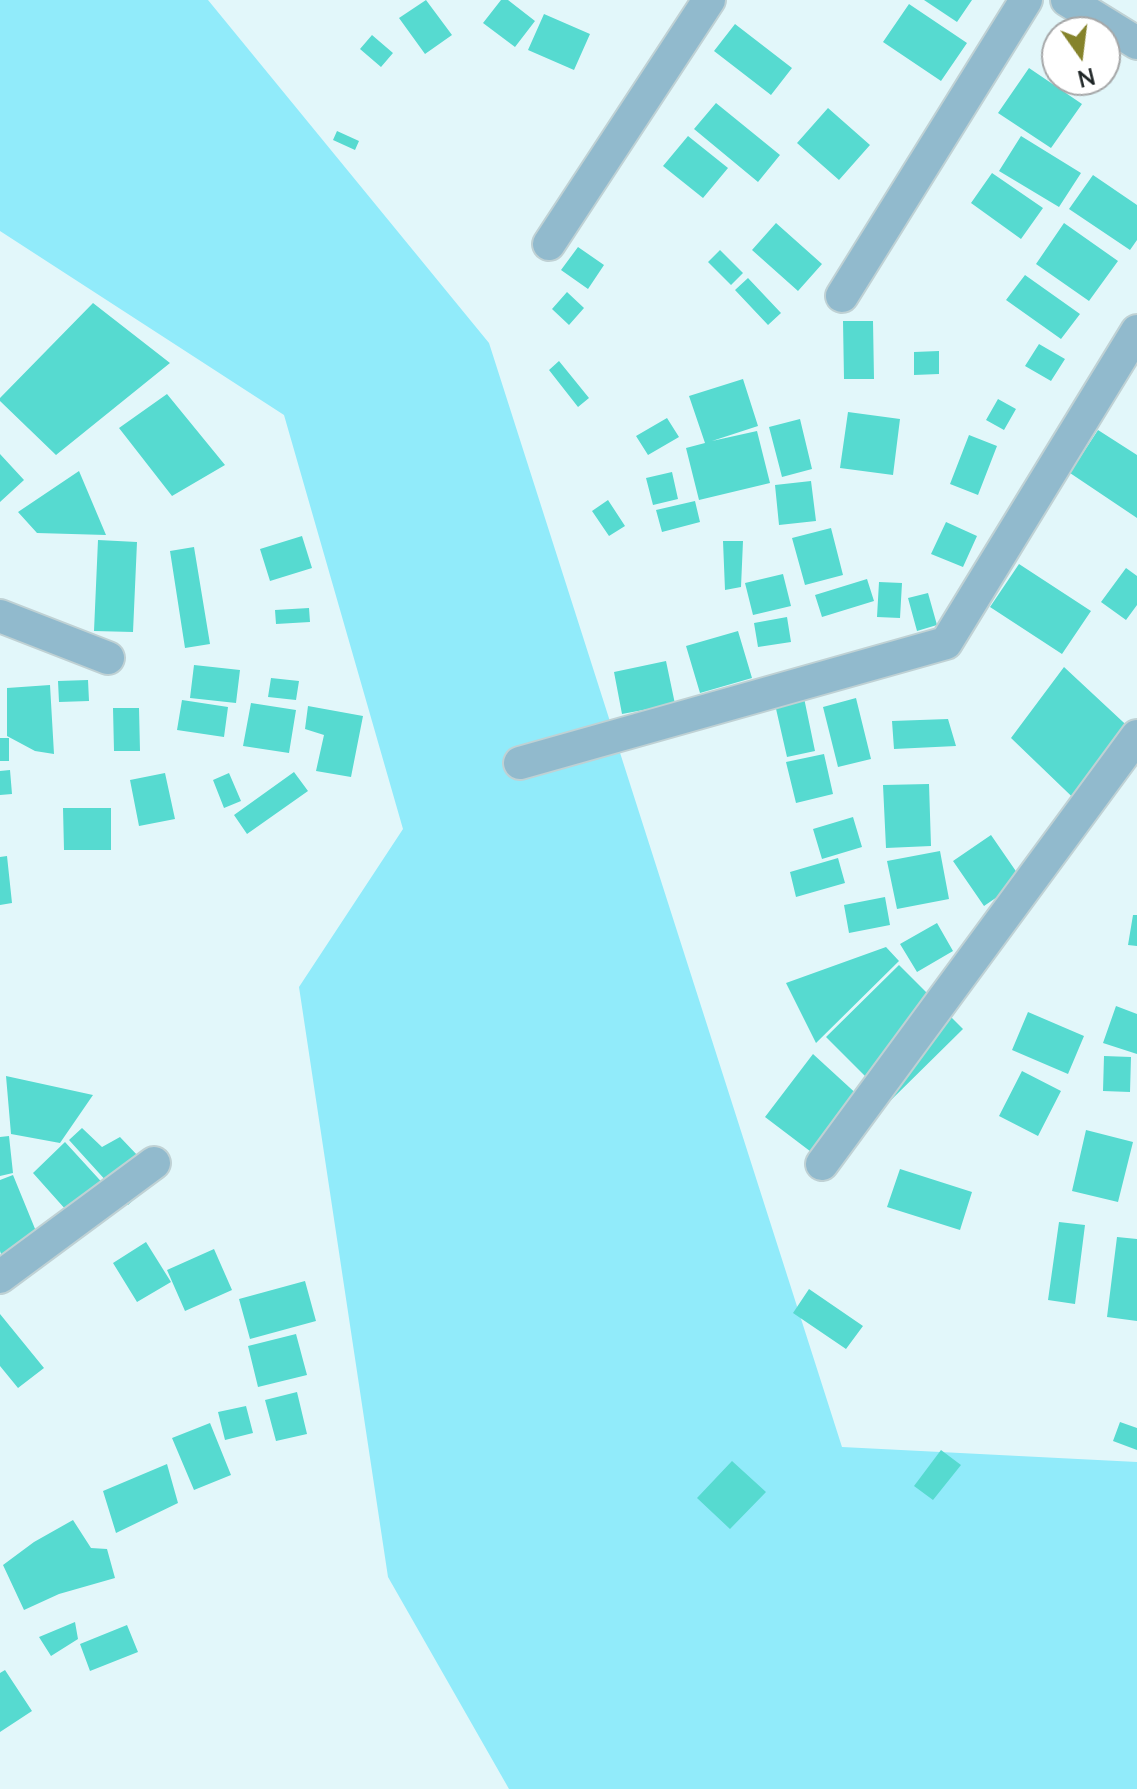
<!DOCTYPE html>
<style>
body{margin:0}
#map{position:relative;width:1137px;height:1789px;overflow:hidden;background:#e2f7fa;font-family:Lato,sans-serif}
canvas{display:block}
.north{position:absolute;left:1041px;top:16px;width:80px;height:80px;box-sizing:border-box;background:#fff;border:2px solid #a5a7a8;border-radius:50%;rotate:166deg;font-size:22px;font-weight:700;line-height:32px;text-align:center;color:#1d2425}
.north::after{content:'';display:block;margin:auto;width:28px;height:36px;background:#85832b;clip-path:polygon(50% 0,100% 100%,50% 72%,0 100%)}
</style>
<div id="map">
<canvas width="1137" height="1789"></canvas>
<div class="north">N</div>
</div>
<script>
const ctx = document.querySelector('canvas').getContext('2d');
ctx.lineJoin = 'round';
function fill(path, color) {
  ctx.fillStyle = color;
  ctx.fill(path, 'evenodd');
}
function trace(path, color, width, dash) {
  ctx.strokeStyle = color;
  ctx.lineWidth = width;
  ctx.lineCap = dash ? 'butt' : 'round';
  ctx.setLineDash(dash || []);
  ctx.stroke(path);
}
fill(new Path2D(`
 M0,0H208L489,343L842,1447L1137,1462V1789H509L388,1577L299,987L403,829L284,415L0,231Z`), '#91ebfa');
fill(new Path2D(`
 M426,0L452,35L425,54L399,18Z
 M501,0H508L535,21L515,47L483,23Z
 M924,0H972L957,22Z
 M909,4L967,43L941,81L883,42Z
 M544,14L590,34L574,70L528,50Z
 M735,24L792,68L771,95L714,51Z
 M372,35L393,53L381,67L360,49Z
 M1029,68L1082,104L1051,148L998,113Z
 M716,103L780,155L758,182L694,129Z
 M828,108L870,145L839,180L797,143Z
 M337,131L359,141L355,150L333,140Z
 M688,136L728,168L703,198L663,166Z
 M1021,136L1081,173L1059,207L999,171Z
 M992,173L1043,208L1021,239L971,203Z
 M1093,175L1137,205V240L1130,250L1069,209Z
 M776,223L822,264L798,291L752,250Z
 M1064,223L1118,261L1089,301L1036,264Z
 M578,247L604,265L588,289L561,270Z
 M720,250L743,273L731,285L708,262Z
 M1025,275L1080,314L1061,339L1006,300Z
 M748,278L781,313L768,325L735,290Z
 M567,292L584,308L569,325L552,309Z
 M93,303L170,363L56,455L0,401V398Z
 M843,321H873L874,379H844Z
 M1039,344L1065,359L1051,381L1025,366Z
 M939,351V374L914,375V352Z
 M559,361L589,398L578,407L549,370Z
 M743,379L758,426L712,441L757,431L770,483L699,500L686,448L705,443L689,396Z
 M167,394L225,465L172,496L119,428Z
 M998,399L1016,409L1004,430L986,420Z
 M848,412L900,419L893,475L840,468Z
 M667,418L679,437L648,455L636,436Z
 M800,419L812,469L782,477L769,427Z
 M1098,430L1137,455V518L1070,473Z
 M969,435L997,446L978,495L950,484Z
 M0,454L24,480L0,502Z
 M79,471L106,535L37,533L18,512Z
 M672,472L678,499L653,505L646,478Z
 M811,481L816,521L779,525L775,485Z
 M608,500L625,526L609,536L592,511Z
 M695,501L700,522L662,532L656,510Z
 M946,522L977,536L963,567L931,554Z
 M831,528L843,575L805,585L792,538Z
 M302,536L312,568L270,581L260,549Z
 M98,540L137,542L133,632L94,631Z
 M723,541H743L741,587L725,590Z
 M194,547L210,644L185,648L170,551Z
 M1019,564L1091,611L1062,654L990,607Z
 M1126,568L1137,576V605L1126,620L1101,602Z
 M783,574L791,606L753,615L745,583Z
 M867,579L874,601L822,617L815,595Z
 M879,582L902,583L900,618L877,617Z
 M928,593L937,625L917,631L908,598Z
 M309,608L310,622L276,624L275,610Z
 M787,617L791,642L758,647L754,623Z
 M738,631L752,678L700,693L686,646Z
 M666,661L675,704L622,714L614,672Z
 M194,665L240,670L236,703L190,698Z
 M1064,667L1137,735L1090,814L1011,738Z
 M271,678L299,681L296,700L268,697Z
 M88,680L89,701L59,702L58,681Z
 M50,685L54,754L35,751L7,736V688Z
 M803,693L815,751L787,757L774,700Z
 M856,698L871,759L838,767L823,707Z
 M182,700L228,707L224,737L177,730Z
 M251,703L296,710L289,753L243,746Z
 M308,706L363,716L351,777L316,771L324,735L305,729Z
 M113,708H139L140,751H114Z
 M948,719L956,746L894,749L892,721Z
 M0,738H9V761H0Z
 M824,754L833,794L796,803L786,762Z
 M10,770L12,794L0,795V771Z
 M294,772L308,791L247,834L234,815Z
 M165,773L175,819L139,826L130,780Z
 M229,773L241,801L224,808L213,780Z
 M929,784L931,846L886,848L883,785Z
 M63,808H111V850H64Z
 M853,817L862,847L822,859L813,829Z
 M991,835L1022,880L984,906L953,861Z
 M940,851L949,899L897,909L887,861Z
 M7,856L12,903L0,905V857Z
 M838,858L845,883L796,897L790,872Z
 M885,897L890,925L849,933L844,905Z
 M1133,915H1137V946L1128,945Z
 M937,923L953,951L917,972L900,944Z
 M886,947L899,961L816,1043L786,983Z
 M899,965L963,1029L890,1101L826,1037Z
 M1116,1006L1137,1014V1054L1103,1043Z
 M1028,1012L1084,1036L1068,1074L1012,1050Z
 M813,1054L873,1109L827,1164L765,1117Z
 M1104,1056L1131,1057L1130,1092L1103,1091Z
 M1022,1071L1061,1091L1038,1136L999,1116Z
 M6,1076L93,1095L60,1143L11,1134Z
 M82,1128L102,1147L120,1137L158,1177L128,1205L69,1140Z
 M1086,1130L1133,1142L1118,1202L1072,1191Z
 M9,1136L13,1173L0,1176V1137Z
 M65,1142L119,1201L83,1229L33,1173Z
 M900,1169L972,1192L960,1230L887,1207Z
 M13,1175L40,1241L2,1257L0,1251V1180Z
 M1059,1222L1085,1225L1075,1304L1048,1300Z
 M1117,1237L1137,1239V1321L1107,1317Z
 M146,1242L171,1282L137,1302L113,1263Z
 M214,1249L232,1290L185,1311L167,1270Z
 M305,1281L316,1321L250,1339L239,1299Z
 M809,1289L863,1326L846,1349L793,1313Z
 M0,1314L44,1368L18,1388L0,1366Z
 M296,1334L307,1375L258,1387L248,1346Z
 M297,1392L307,1434L276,1441L265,1400Z
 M246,1406L253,1433L225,1440L218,1412Z
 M1120,1422L1137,1428V1450L1113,1441Z
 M210,1423L231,1475L194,1490L172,1438Z
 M941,1450L961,1465L933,1500L914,1486Z
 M732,1461L766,1492L730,1529L697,1498Z
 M167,1464L178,1503L116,1533L103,1491Z
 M73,1520L91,1548L107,1549L115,1578L59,1594L24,1610L3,1565L34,1542Z
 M75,1622L78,1639L51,1656L39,1637Z
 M127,1625L138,1652L90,1671L80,1644Z
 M5,1670L32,1711L0,1732V1673Z`), '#56dad0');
const street = new Path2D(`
 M1067,0L1137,43
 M549,244L709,0
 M842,296L1026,0
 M0,616L108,658
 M520,763L946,643L1137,331
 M822,1164L1137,736
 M0,1277L154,1163`);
trace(street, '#bfd1d4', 36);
trace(street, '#91bacd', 32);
</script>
